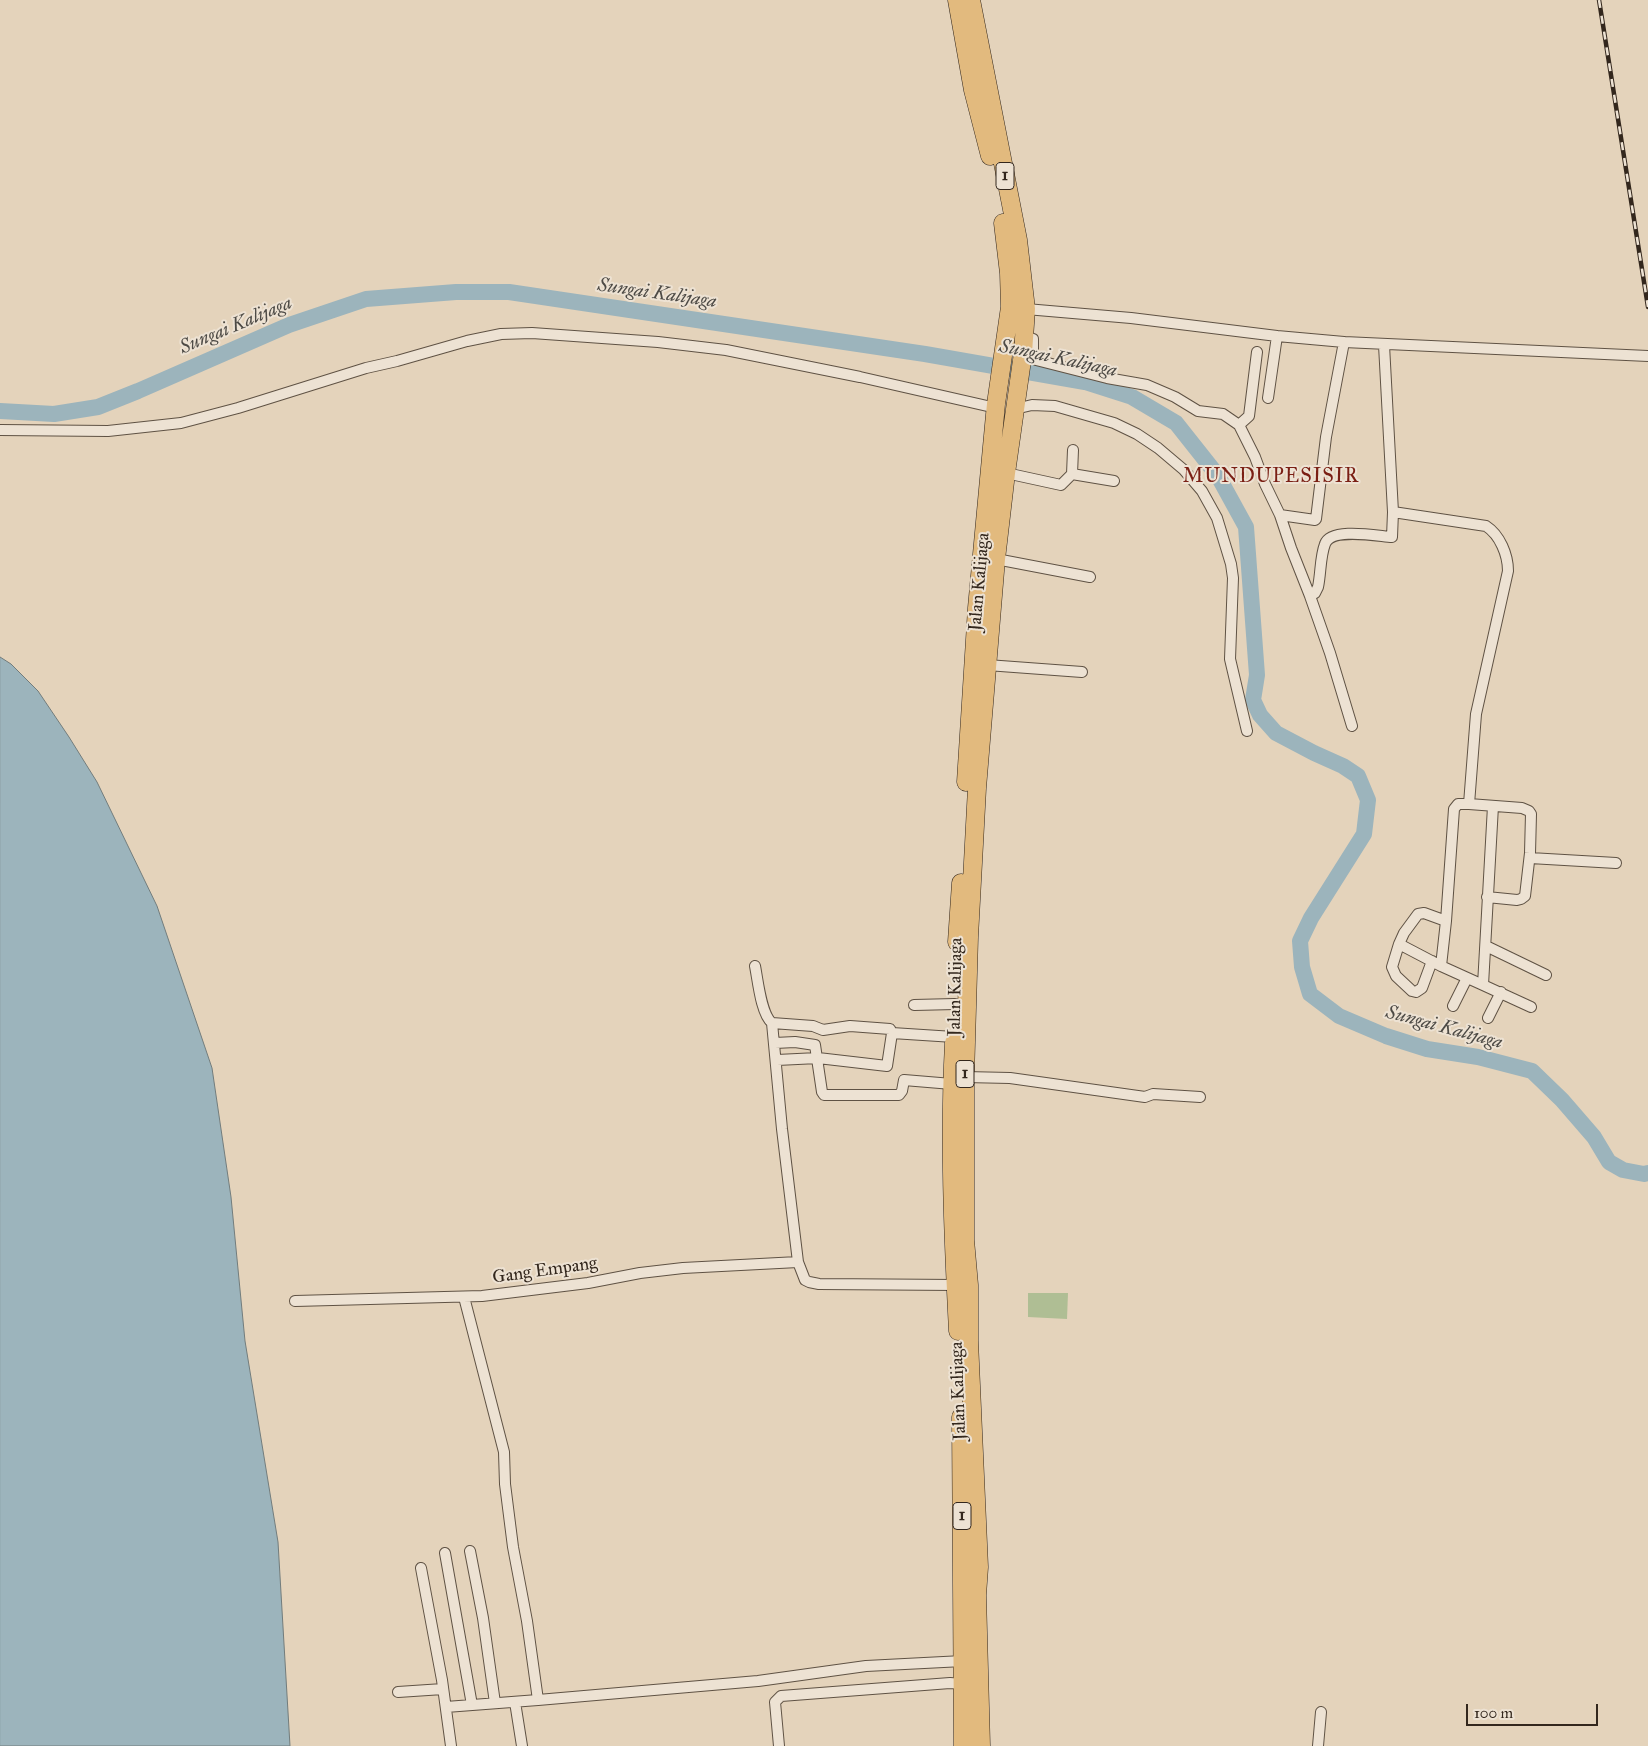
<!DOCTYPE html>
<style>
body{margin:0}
#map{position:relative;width:1648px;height:1746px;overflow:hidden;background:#e4d3bb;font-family:"IM FELL Great Primer",serif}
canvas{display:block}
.scale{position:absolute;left:1466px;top:1704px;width:132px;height:22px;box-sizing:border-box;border:2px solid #33271d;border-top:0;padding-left:6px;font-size:15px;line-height:18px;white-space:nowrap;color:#33271d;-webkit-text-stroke:4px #ede2d3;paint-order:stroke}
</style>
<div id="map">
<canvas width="1648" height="1746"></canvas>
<div class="scale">100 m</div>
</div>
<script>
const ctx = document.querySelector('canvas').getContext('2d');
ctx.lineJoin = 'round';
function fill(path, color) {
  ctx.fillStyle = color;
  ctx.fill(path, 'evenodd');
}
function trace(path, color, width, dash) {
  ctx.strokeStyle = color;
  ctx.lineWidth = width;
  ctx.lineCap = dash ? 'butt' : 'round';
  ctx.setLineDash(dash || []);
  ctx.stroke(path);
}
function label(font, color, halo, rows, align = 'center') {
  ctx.font = font + ' "IM FELL Great Primer",serif';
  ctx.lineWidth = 4;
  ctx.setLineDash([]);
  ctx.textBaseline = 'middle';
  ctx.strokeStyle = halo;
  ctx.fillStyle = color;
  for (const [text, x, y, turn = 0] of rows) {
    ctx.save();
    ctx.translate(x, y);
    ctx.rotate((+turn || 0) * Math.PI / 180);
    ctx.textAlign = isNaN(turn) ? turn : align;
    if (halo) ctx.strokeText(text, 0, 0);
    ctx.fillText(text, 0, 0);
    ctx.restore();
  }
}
fill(new Path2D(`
 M1028,1293H1068L1067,1319L1028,1317Z`), '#afbe94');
const water = new Path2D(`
 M0,657L11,664L38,691L69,737L97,782L157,906L212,1068L231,1197L245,1341L278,1542L290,1746H0Z`);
fill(water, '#9cb4bc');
trace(water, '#727c7c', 1);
trace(new Path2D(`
 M0,411L54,414L98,407L138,391L289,325L366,299L456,292H509L925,354L1085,382L1132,397L1176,423L1218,476L1246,527L1257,675L1253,700L1260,715L1276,733L1314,753L1343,766L1358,776L1368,800L1364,834L1311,918L1300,941L1302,967L1310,994L1339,1016L1386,1036L1427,1049L1478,1057L1532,1071L1562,1100L1594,1137L1609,1162L1623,1170L1644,1174L1648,1173`), '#9cb4bc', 16);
const minor = new Path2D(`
 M1026,309L1131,318L1277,336L1344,342L1648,356
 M1024,336L1033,339V356L1036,360L1107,378L1147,385L1175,397L1198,411L1223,414L1239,425L1255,457L1265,484L1280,515L1291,548L1310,596L1315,593L1318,587C1321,573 1320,557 1325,544C1331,527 1377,536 1392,537L1393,512L1384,345
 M1268,398L1277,336
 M1015,409L1032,405L1055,406L1114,423L1137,434L1158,448L1184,470L1202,491L1217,518L1231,564L1233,578L1230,659L1247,731
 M1239,425L1249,416L1257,352
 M0,430L108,431L181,423L238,408L366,368L397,361L467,341L501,334L532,333L658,342L726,350L860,377L996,408
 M1006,473L1061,485L1072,474L1073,450
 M1072,474L1114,481
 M1393,512L1486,526C1500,535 1508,555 1508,571L1476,714L1469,804
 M1280,515L1315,520L1316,519L1326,437L1344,342
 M996,559L1090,577
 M1310,596L1330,653L1352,726
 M987,665L1082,672
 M1530,858L1616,863
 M1446,921L1424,913L1418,914L1404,933L1399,944L1441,966L1446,921L1454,809L1458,804H1469L1522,808L1529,811L1531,814L1530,853L1525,896L1521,899L1517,900L1487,897
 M1399,944L1392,967L1396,976L1412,991L1416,992L1422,988L1432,961
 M1486,946L1546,975
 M755,966C758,981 761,1014 772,1023L782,1129L798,1262L805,1280L809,1282L819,1284L956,1285
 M1441,966L1483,985L1493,806
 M1483,985L1531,1007
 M914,1005L955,1004
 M1453,1006L1467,978
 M1488,1018L1501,992
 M772,1023L813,1026L823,1030L850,1026L890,1029L892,1033L954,1037
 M775,1043L795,1042L815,1045L822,1092L824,1095H899L902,1091L904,1080L952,1084
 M777,1060L818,1058L887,1066L892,1033
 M965,1077L1010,1078L1145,1097L1153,1094L1200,1097
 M295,1301L482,1296L588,1283L640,1273L683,1268L798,1262
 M470,1551L483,1618L495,1703
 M445,1553L472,1705
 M421,1568L442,1680L451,1746
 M398,1692L443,1689
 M538,1700L758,1681L866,1666L963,1661
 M515,1702L522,1746
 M446,1707L538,1700L527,1621L513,1547L505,1484L504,1452L464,1297
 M779,1746L775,1702L781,1696L950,1683L962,1684
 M1318,1746L1321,1712`);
const trunk = new Path2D(`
 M957,0L973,90L990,156
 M971,0L1018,240L1026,309L1023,353L1006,473L996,559L977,788L969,937L965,1077V1240L969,1285V1341L979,1567L977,1595L981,1746
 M966,782L977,608L996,404L1010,307L1009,273L1003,223
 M957,942L961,883
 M954,1043C949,1138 953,1235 958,1331
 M961,1417L963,1746`);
trace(minor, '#5f5244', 12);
trace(trunk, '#33271d', 19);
trace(minor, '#ede2d3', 10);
trace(trunk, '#e2ba7e', 18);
const rail = new Path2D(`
 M1599,0L1648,307`);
trace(rail, '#33271d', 4.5);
trace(rail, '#ede2d3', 2.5, [8]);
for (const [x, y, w] of [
 [1005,176,18],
 [965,1074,18],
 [962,1516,18]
]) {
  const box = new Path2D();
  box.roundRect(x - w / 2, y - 13.5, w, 27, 4);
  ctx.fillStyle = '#ede2d3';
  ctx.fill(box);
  trace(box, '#33271d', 1);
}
label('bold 16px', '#33271d', null, [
 ["1",1005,176],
 ["1",965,1074],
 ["1",962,1516]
]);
label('18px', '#33271d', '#ede2d3', [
 ["Jalan Kalijaga",980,582,-85],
 ["Jalan Kalijaga",956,987,-89],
 ["Gang Empang",545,1271,-8],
 ["Jalan Kalijaga",959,1391,-92]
]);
label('italic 19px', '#4d4a45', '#ede2d3', [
 ["Sungai Kalijaga",657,294,8],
 ["Sungai Kalijaga",236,326,-23],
 ["Sungai Kalijaga",1058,359,12],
 ["Sungai Kalijaga",1444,1028,15]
]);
ctx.letterSpacing = '1px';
label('20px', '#7a1f14', '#ede2d3', [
 ["MUNDUPESISIR",1271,477]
]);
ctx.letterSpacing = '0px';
</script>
